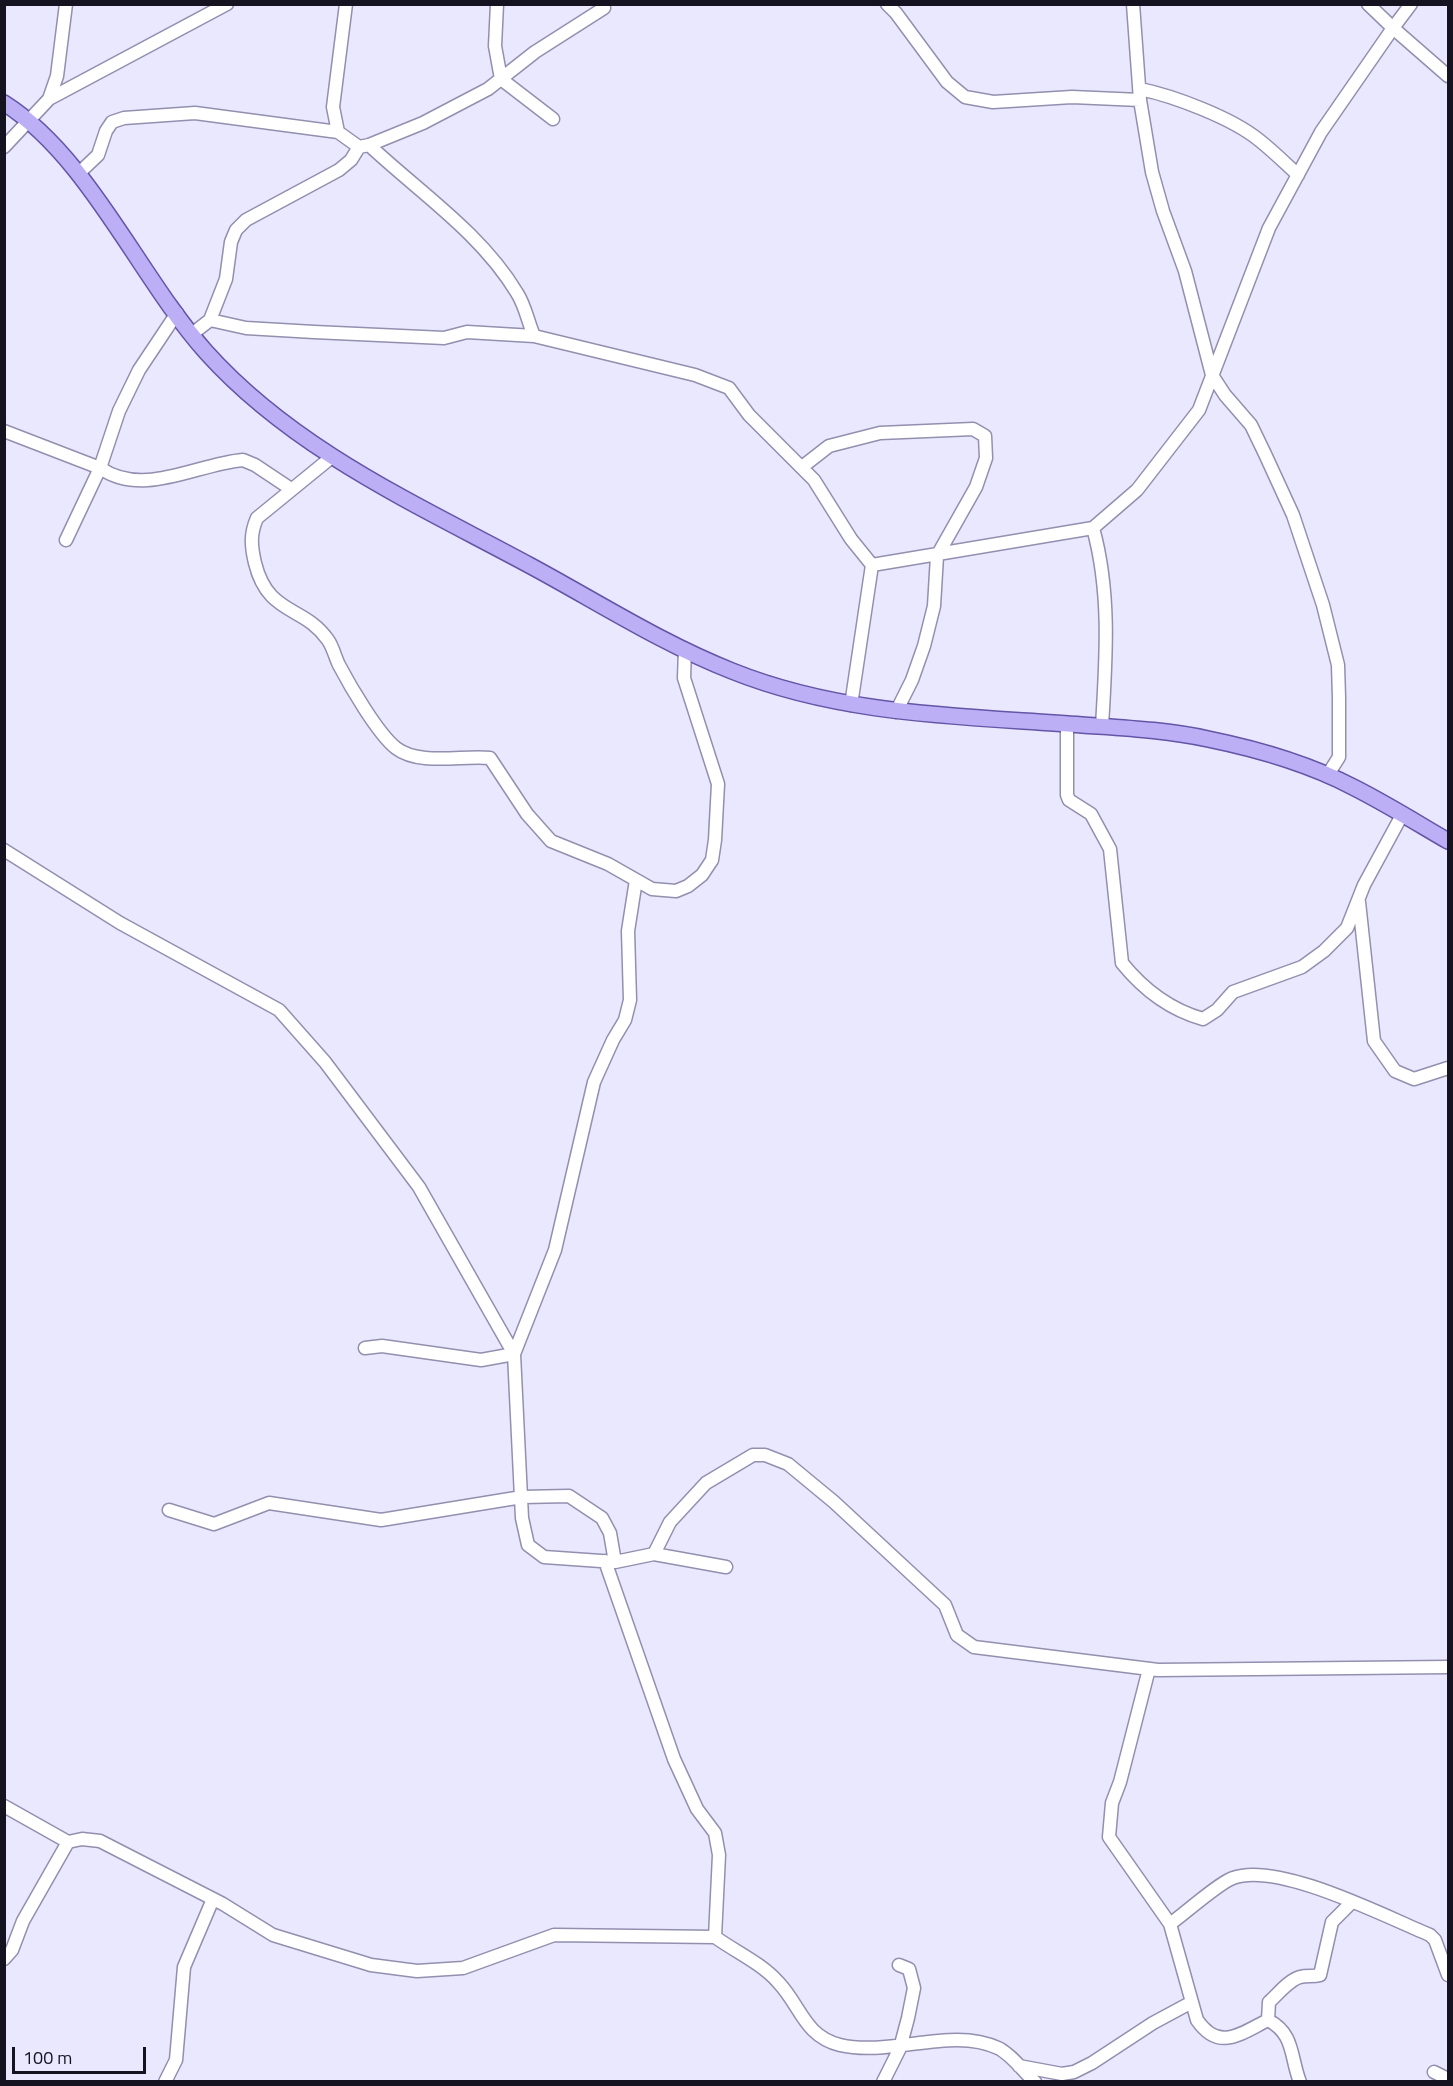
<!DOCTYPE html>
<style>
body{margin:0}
#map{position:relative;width:1453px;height:2086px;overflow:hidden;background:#eae8fe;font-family:"Titillium Web",sans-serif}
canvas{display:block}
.frame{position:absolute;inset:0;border:6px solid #14131f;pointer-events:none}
.scale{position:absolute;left:12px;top:2047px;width:134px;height:27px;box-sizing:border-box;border:3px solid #14131f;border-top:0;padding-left:8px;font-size:18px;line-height:21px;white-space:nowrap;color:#14131f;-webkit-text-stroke:4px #eae8fe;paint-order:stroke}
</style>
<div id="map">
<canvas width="1453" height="2086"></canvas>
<div class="frame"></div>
<div class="scale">100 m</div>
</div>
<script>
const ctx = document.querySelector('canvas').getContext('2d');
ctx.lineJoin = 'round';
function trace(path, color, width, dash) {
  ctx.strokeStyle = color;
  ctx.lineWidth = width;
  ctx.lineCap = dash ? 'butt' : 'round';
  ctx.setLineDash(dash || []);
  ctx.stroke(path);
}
const minor = new Path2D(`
 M497,4L495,46L501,79L553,119
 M887,4L896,13L947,82L965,97L993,102L1072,97L1140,100
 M1133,4L1140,100L1152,172L1163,211L1185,271L1212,375L1225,395L1251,425L1265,454L1293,515L1323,605L1338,665L1339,698V757L1327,776
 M1411,4L1393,28L1448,76
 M1140,89C1174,96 1232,118 1259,140C1273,151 1285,163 1298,175
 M49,99L57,76L66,4
 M338,132L333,107L346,4
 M369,145C419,192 481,233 517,293C525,305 528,322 534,336
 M4,147L49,99L227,4
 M78,174L98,155L106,131L112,122L124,118L195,113L338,132L359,147L369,145L423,123L488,89L535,52L604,8
 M210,320L246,328L314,332L444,338L467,332L534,336L695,375L729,388L749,415L814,480L851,539L872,565
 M192,334L210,320L226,279L231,242L236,230L246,220L339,170L351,160L359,147
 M4,431L100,468C144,498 196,464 243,460L255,465L291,489
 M333,456L257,518C250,534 251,546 255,563C268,616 304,605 328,640C333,647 335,657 339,665C350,686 378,734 396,748C419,766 463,755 490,758L527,814L551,841L608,864L652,889L676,891L688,886L702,875L712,860L715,840L718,784L684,678L685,649
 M802,467L829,446L880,433L973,429L985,436L986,458L976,487L937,556L934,606L924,646L912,680L896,712
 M1093,528C1111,593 1106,659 1102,726
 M66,540L100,468L119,411L139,370L177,313
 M851,705L872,565L1093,528L1137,490L1199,410L1269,228L1321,132L1393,28L1368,4
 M1067,724V795L1069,800L1091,814L1110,849L1122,963C1143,989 1171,1010 1203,1019L1217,1010L1233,992L1302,967L1324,951L1347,928L1364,885L1402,815
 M4,850L120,923L279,1010L325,1062L419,1187L514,1354
 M636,880L628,931L630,1000L625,1020L613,1040L594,1082L555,1250L514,1354L522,1518L528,1545L544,1557L615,1562L654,1554L726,1567
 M1359,902L1374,1041L1395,1071L1414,1079L1448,1068
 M365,1348L382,1346L481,1360L514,1354
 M169,1510L214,1524L269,1503L381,1520L522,1497L569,1496L602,1518L610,1533L615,1562
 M654,1554L670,1522L706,1483L753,1455H765L788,1464L834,1502L945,1605L957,1635L974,1647L1158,1670L1448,1667
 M605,1561L674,1759L697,1809L715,1833L719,1855L715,1937C736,1952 761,1963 778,1982C801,2006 804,2036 840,2045C891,2057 952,2026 998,2048C1011,2054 1024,2072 1035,2082
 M1149,1669L1120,1782L1112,1803L1109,1837L1170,1924L1197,2020C1219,2052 1240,2034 1268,2020C1295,2034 1290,2057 1300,2082
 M4,1806L68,1842
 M1170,1924C1184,1914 1220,1882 1233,1878C1278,1861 1386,1917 1430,1935L1435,1940L1448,1975
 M4,1959L12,1950L23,1921L68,1842L82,1839L100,1841L223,1904L273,1935L371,1965L417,1971L463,1968L554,1935L715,1937
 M1268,2020L1269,2002C1278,1994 1289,1980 1300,1977C1307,1975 1313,1977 1320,1975L1332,1922L1352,1902
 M1019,2066L1062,2074L1074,2072L1092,2063L1153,2023L1192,2002
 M1434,2072L1448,2079
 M165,2082L176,2060L184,1967L213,1899
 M883,2082L900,2048L908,2018L914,1988L909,1969L899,1965`);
const major = new Path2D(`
 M4,103C89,157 139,277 206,352C294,450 416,504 529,565C596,601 661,643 732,671C844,716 964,716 1082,725C1124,728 1167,730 1208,739C1257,749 1309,764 1353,787C1385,803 1417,823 1448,841`);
trace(minor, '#928faf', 15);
trace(major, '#6455a6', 18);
trace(minor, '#fff', 12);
trace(major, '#bcaff5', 15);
</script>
